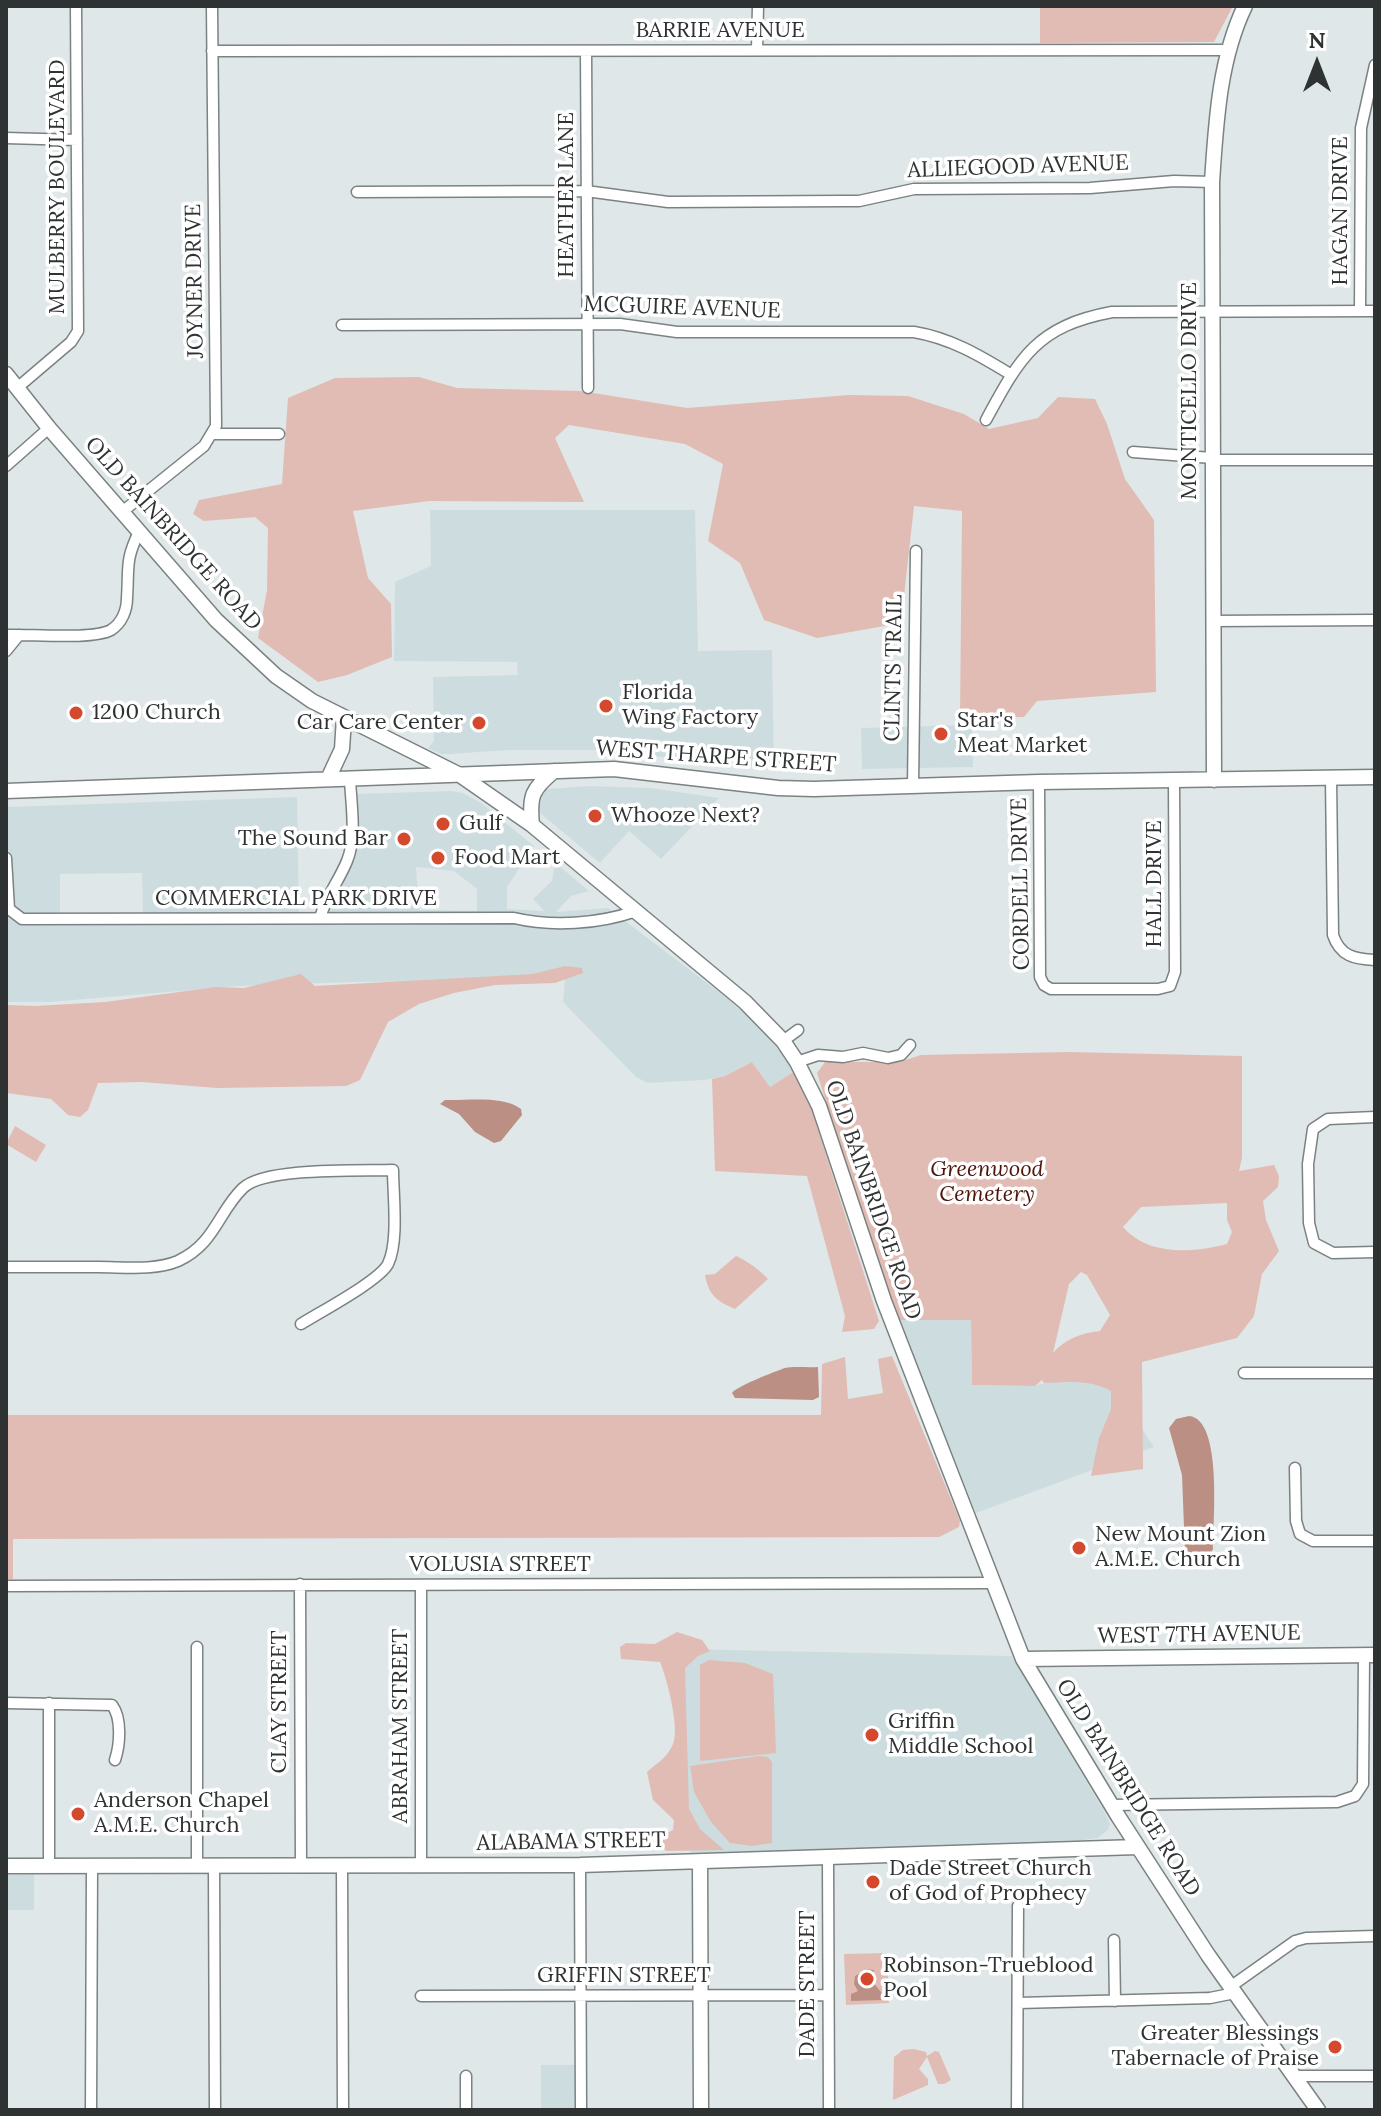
<!DOCTYPE html>
<style>
body{margin:0}
#map{position:relative;width:1381px;height:2116px;overflow:hidden;background:#e0e7e8;font-family:Lora,serif}
canvas{display:block}
.frame{position:absolute;inset:0;border:8px solid #2f3232;pointer-events:none}
.north{position:absolute;left:1277px;top:24px;width:80px;height:80px;-webkit-text-stroke:6px #fff;paint-order:stroke;rotate:0deg;font-size:22px;font-weight:700;line-height:32px;text-align:center;color:#2f3232}
.north::after{content:'';display:block;margin:auto;width:28px;height:36px;background:#2f3232;clip-path:polygon(50% 0,100% 100%,50% 72%,0 100%)}
</style>
<div id="map">
<canvas width="1381" height="2116"></canvas>
<div class="frame"></div>
<div class="north">N</div>
</div>
<script>
const ctx = document.querySelector('canvas').getContext('2d');
ctx.lineJoin = 'round';
function fill(path, color) {
  ctx.fillStyle = color;
  ctx.fill(path, 'evenodd');
}
function trace(path, color, width, dash) {
  ctx.strokeStyle = color;
  ctx.lineWidth = width;
  ctx.lineCap = dash ? 'butt' : 'round';
  ctx.setLineDash(dash || []);
  ctx.stroke(path);
}
function label(font, color, halo, rows, align = 'center') {
  ctx.font = font + ' Lora,serif';
  ctx.lineWidth = 7;
  ctx.setLineDash([]);
  ctx.textBaseline = 'middle';
  ctx.strokeStyle = halo;
  ctx.fillStyle = color;
  for (const [text, x, y, turn = 0] of rows) {
    ctx.save();
    ctx.translate(x, y);
    ctx.rotate((+turn || 0) * Math.PI / 180);
    ctx.textAlign = isNaN(turn) ? turn : align;
    if (halo) ctx.strokeText(text, 0, 0);
    ctx.fillText(text, 0, 0);
    ctx.restore();
  }
}
fill(new Path2D(`
 M430,510H695L698,651L772,650L774,769L597,750H508L450,754H441L428,748L434,741L433,677L518,675L517,662L394,661L395,582L431,566Z
 M972,725L973,767L862,769L861,728Z
 M590,786L651,788L719,798L661,859L629,831L600,863L540,813L538,805L542,794L547,789Z
 M451,791L463,793L481,803L534,846L507,887V909L544,911L533,899L552,881L554,868L558,865L589,891L571,896L556,912L608,908L723,995L759,1026L795,1071L770,1087L752,1062L725,1076L704,1080L648,1083L636,1077L563,1002L565,980L353,982L239,986L50,1002H6V807L297,797L299,914L327,911L354,854L356,794ZM416,867L454,871L477,889V911L419,910ZM142,873L143,914L60,913V874Z
 M971,1319L972,1385L1035,1386L1101,1367L1154,1447L976,1513L899,1320Z
 M681,1649L1012,1656L1105,1813L1110,1824L1108,1830L1098,1838L1083,1840L690,1853Z
 M34,1874V1910H6V1875Z
 M541,2065H575V2110H541Z`), '#cddddf');
fill(new Path2D(`
 M1040,6H1233L1214,42L1040,43Z
 M419,377L457,388L581,391L687,408L849,395L908,396L964,414L989,429L1038,418L1058,397L1095,399L1107,424L1125,479L1154,520L1156,692L1037,701L1024,717L960,718L962,511L914,506L901,623L817,638L764,620L740,563L708,541L723,464L685,444L569,425L555,438L584,502L429,501L353,511L368,578L391,604L392,657L347,675L318,682L258,638L267,590L268,528L255,517L204,521L193,514L199,500L282,484L288,398L335,378Z
 M565,966L582,968L583,973L555,983L495,985L454,993L419,1004L388,1022L360,1080L346,1086L217,1088L142,1082L98,1083L88,1110L80,1117L68,1115L51,1099L6,1093V1005L35,1006L105,1002L216,987L244,988L301,974L315,986L533,974Z
 M1069,1052L1242,1056V1158L1239,1171L1274,1165L1279,1176L1278,1187L1263,1201L1266,1220L1279,1251L1262,1274L1254,1316L1237,1338L1142,1362L1143,1469L1091,1476L1099,1438L1111,1409V1391C1090,1379 1067,1382 1044,1383L1042,1380L1035,1386L972,1385L971,1320H899L874,1257L817,1073L825,1062H899L921,1055ZM1227,1203V1220L1232,1232L1227,1244C1193,1253 1148,1256 1123,1227L1141,1207ZM1081,1272L1087,1275L1110,1315L1100,1331C1081,1333 1065,1339 1053,1353L1069,1284Z
 M752,1062L770,1087L795,1071L804,1086L879,1321L874,1329L842,1332L845,1316L807,1176L715,1171L712,1079L725,1076Z
 M15,1126L46,1145L36,1162L6,1144Z
 M736,1256C746,1260 761,1271 768,1279L735,1309C716,1301 709,1295 705,1275L715,1274Z
 M892,1356L960,1521L959,1527L939,1537L13,1539V1579H6V1415H821L822,1364L845,1357L848,1399L883,1393L878,1359Z
 M677,1632L702,1640L710,1651L698,1656L685,1668L689,1809L700,1829L724,1850L667,1851L658,1845L659,1837L673,1830L674,1820L653,1800L647,1772C656,1764 668,1757 673,1744C680,1729 667,1678 660,1662L621,1659L620,1647L626,1643L655,1644Z
 M709,1660L745,1663L773,1674L776,1753L700,1761V1665Z
 M759,1756L768,1757L772,1762V1843L752,1846L730,1843L711,1822L694,1792L690,1766Z
 M887,1953L889,2003L846,2005L844,1954Z
 M914,2049L926,2052L927,2056L935,2051L939,2052L951,2080L944,2084H938L927,2057L919,2069L928,2079V2085L893,2100L894,2057L903,2050Z`), '#e1bcb4');
fill(new Path2D(`
 M445,1100C467,1101 502,1095 521,1109L522,1115L501,1141L494,1143L475,1132L459,1114L440,1104Z
 M818,1367L819,1397L813,1400L735,1398L732,1393C737,1386 774,1372 785,1368C795,1366 808,1368 818,1367Z
 M1189,1416C1223,1419 1213,1523 1213,1549C1206,1561 1204,1564 1190,1561L1185,1553L1182,1475L1169,1428L1176,1419Z
 M867,1969L874,1970L871,1980L881,1992L882,2000L851,2001V1994L858,1991L854,1984L855,1976Z`), '#bc8f85');
const street = new Path2D(`
 M757,50L758,6
 M212,51L1228,50
 M586,51L588,388
 M6,138L77,140
 M357,192L586,191L668,202L844,201H859L914,189L1090,188L1174,181L1212,182
 M1360,311L1361,128L1375,65
 M342,325L620,324L677,332H914C950,338 979,355 1010,374
 M17,388L71,342L78,331L76,6
 M986,420C1020,357 1037,326 1112,312L1375,311
 M213,434H279
 M1133,452L1212,458
 M1212,460H1375
 M6,466L49,428
 M122,512L204,446L216,426L212,6
 M1212,621L1375,620
 M6,635C30,634 93,640 111,630C122,623 127,610 127,598C129,568 125,560 139,532
 M6,651L19,635
 M1331,778L1333,935C1340,956 1354,959 1375,960
 M1039,782L1040,977L1044,985L1051,989H1158L1170,986L1175,972L1174,780
 M913,786L916,551
 M6,858L9,909L22,919L514,918C552,927 599,924 636,911
 M320,918C326,896 339,881 347,861C357,837 351,804 350,779
 M783,1041L798,1030
 M797,1062L818,1055L843,1057L863,1053L888,1058L901,1055L910,1045
 M1375,1117L1328,1119L1313,1129L1308,1164L1309,1223L1314,1243L1333,1253L1375,1252
 M6,1267C37,1267 68,1267 98,1267C124,1267 154,1271 178,1261C215,1244 218,1212 243,1188C265,1167 360,1171 393,1170C393,1195 399,1241 388,1264C379,1281 320,1312 301,1324
 M1244,1373H1375
 M1295,1468L1296,1521L1300,1534L1313,1541H1375
 M300,1584L301,1867
 M6,1586L993,1583
 M197,1647V1867
 M6,1703L112,1705C122,1718 120,1745 115,1760
 M49,1703V1866
 M1111,1805L1337,1802L1355,1796L1363,1784L1364,1656
 M828,1858L829,2110
 M580,1865L581,2110
 M421,1866V1585
 M214,1867L215,2110
 M342,1867L343,2110
 M1114,1940L1115,2001
 M1230,1987L1295,1941L1306,1938L1375,1936
 M421,1996L828,1995
 M1018,2003L1210,1998L1235,1993
 M466,2076V2110
 M1294,2076H1375
 M91,2110L92,1867
 M1017,2110L1018,1906`);
const secondary = new Path2D(`
 M6,374L49,428L216,620L276,676L312,701L460,775L532,825L745,1002L783,1041L797,1062L819,1106L884,1301L1023,1659L1118,1816L1208,1955L1318,2110
 M328,779L342,749L344,718
 M1214,780L1212,182C1216,123 1219,60 1245,6
 M6,791L614,769L778,788L814,789L1039,782L1375,777
 M532,825C529,796 532,789 554,771
 M1023,1659L1375,1655
 M700,1862L701,2110
 M6,1866L580,1865L1137,1847`);
trace(street, '#7b8282', 13);
trace(secondary, '#7b8282', 17);
trace(street, '#fff', 10);
trace(secondary, '#fff', 14);
for (const [x, y, r, color] of [
 [606,706,8,"#d4492e"],
 [76,713,8,"#d4492e"],
 [479,723,8,"#d4492e"],
 [941,734,8,"#d4492e"],
 [595,816,8,"#d4492e"],
 [443,824,8,"#d4492e"],
 [404,839,8,"#d4492e"],
 [438,858,8,"#d4492e"],
 [1079,1548,8,"#d4492e"],
 [872,1735,8,"#d4492e"],
 [78,1814,8,"#d4492e"],
 [873,1882,8,"#d4492e"],
 [867,1979,8,"#d4492e"],
 [1335,2047,8,"#d4492e"]
]) {
  const dot = new Path2D();
  dot.arc(x, y, r, 0, 2 * Math.PI);
  ctx.fillStyle = color;
  ctx.fill(dot);
  trace(dot, '#fff', 3);
}
label('22px', '#2f3232', '#fff', [
 ["BARRIE AVENUE",720,31],
 ["ALLIEGOOD AVENUE",1018,167,-2],
 ["MULBERRY BOULEVARD",58,187,-90],
 ["HEATHER LANE",567,195,-90],
 ["HAGAN DRIVE",1341,211,-90],
 ["JOYNER DRIVE",195,281,-91],
 ["MCGUIRE AVENUE",682,308,2],
 ["MONTICELLO DRIVE",1190,391,-90],
 ["OLD BAINBRIDGE ROAD",173,534,48],
 ["CLINTS TRAIL",894,668,-89],
 ["WEST THARPE STREET",716,757,4],
 ["CORDELL DRIVE",1021,884,-91],
 ["HALL DRIVE",1155,884,-90],
 ["COMMERCIAL PARK DRIVE",296,899],
 ["OLD BAINBRIDGE ROAD",873,1200,71],
 ["VOLUSIA STREET",500,1565],
 ["WEST 7TH AVENUE",1199,1635,-1],
 ["CLAY STREET",280,1702,-90],
 ["ABRAHAM STREET",401,1726,-90],
 ["OLD BAINBRIDGE ROAD",1128,1788,58],
 ["ALABAMA STREET",571,1842,-1],
 ["GRIFFIN STREET",624,1976],
 ["DADE STREET",808,1984,-90]
]);
label('22px', '#2f3232', '#fff', [
 ["Florida",622,693],
 ["Wing Factory",622,718],
 ["1200 Church",92,713],
 ["Star's",957,721],
 ["Meat Market",957,746],
 ["Car Care Center",463,723,"right"],
 ["Whooze Next?",611,816],
 ["Gulf",459,824],
 ["The Sound Bar",388,839,"right"],
 ["Food Mart",454,858],
 ["New Mount Zion",1095,1535],
 ["A.M.E. Church",1095,1560],
 ["Griffin",888,1722],
 ["Middle School",888,1747],
 ["Anderson Chapel",94,1801],
 ["A.M.E. Church",94,1826],
 ["Dade Street Church",889,1869],
 ["of God of Prophecy",889,1894],
 ["Robinson-Trueblood",883,1966],
 ["Pool",883,1991],
 ["Greater Blessings",1319,2034,"right"],
 ["Tabernacle of Praise",1319,2059,"right"]
], 'left');
label('italic 22px', '#4d150a', '#fff', [
 ["Greenwood",987,1170],
 ["Cemetery",987,1195]
]);
</script>
